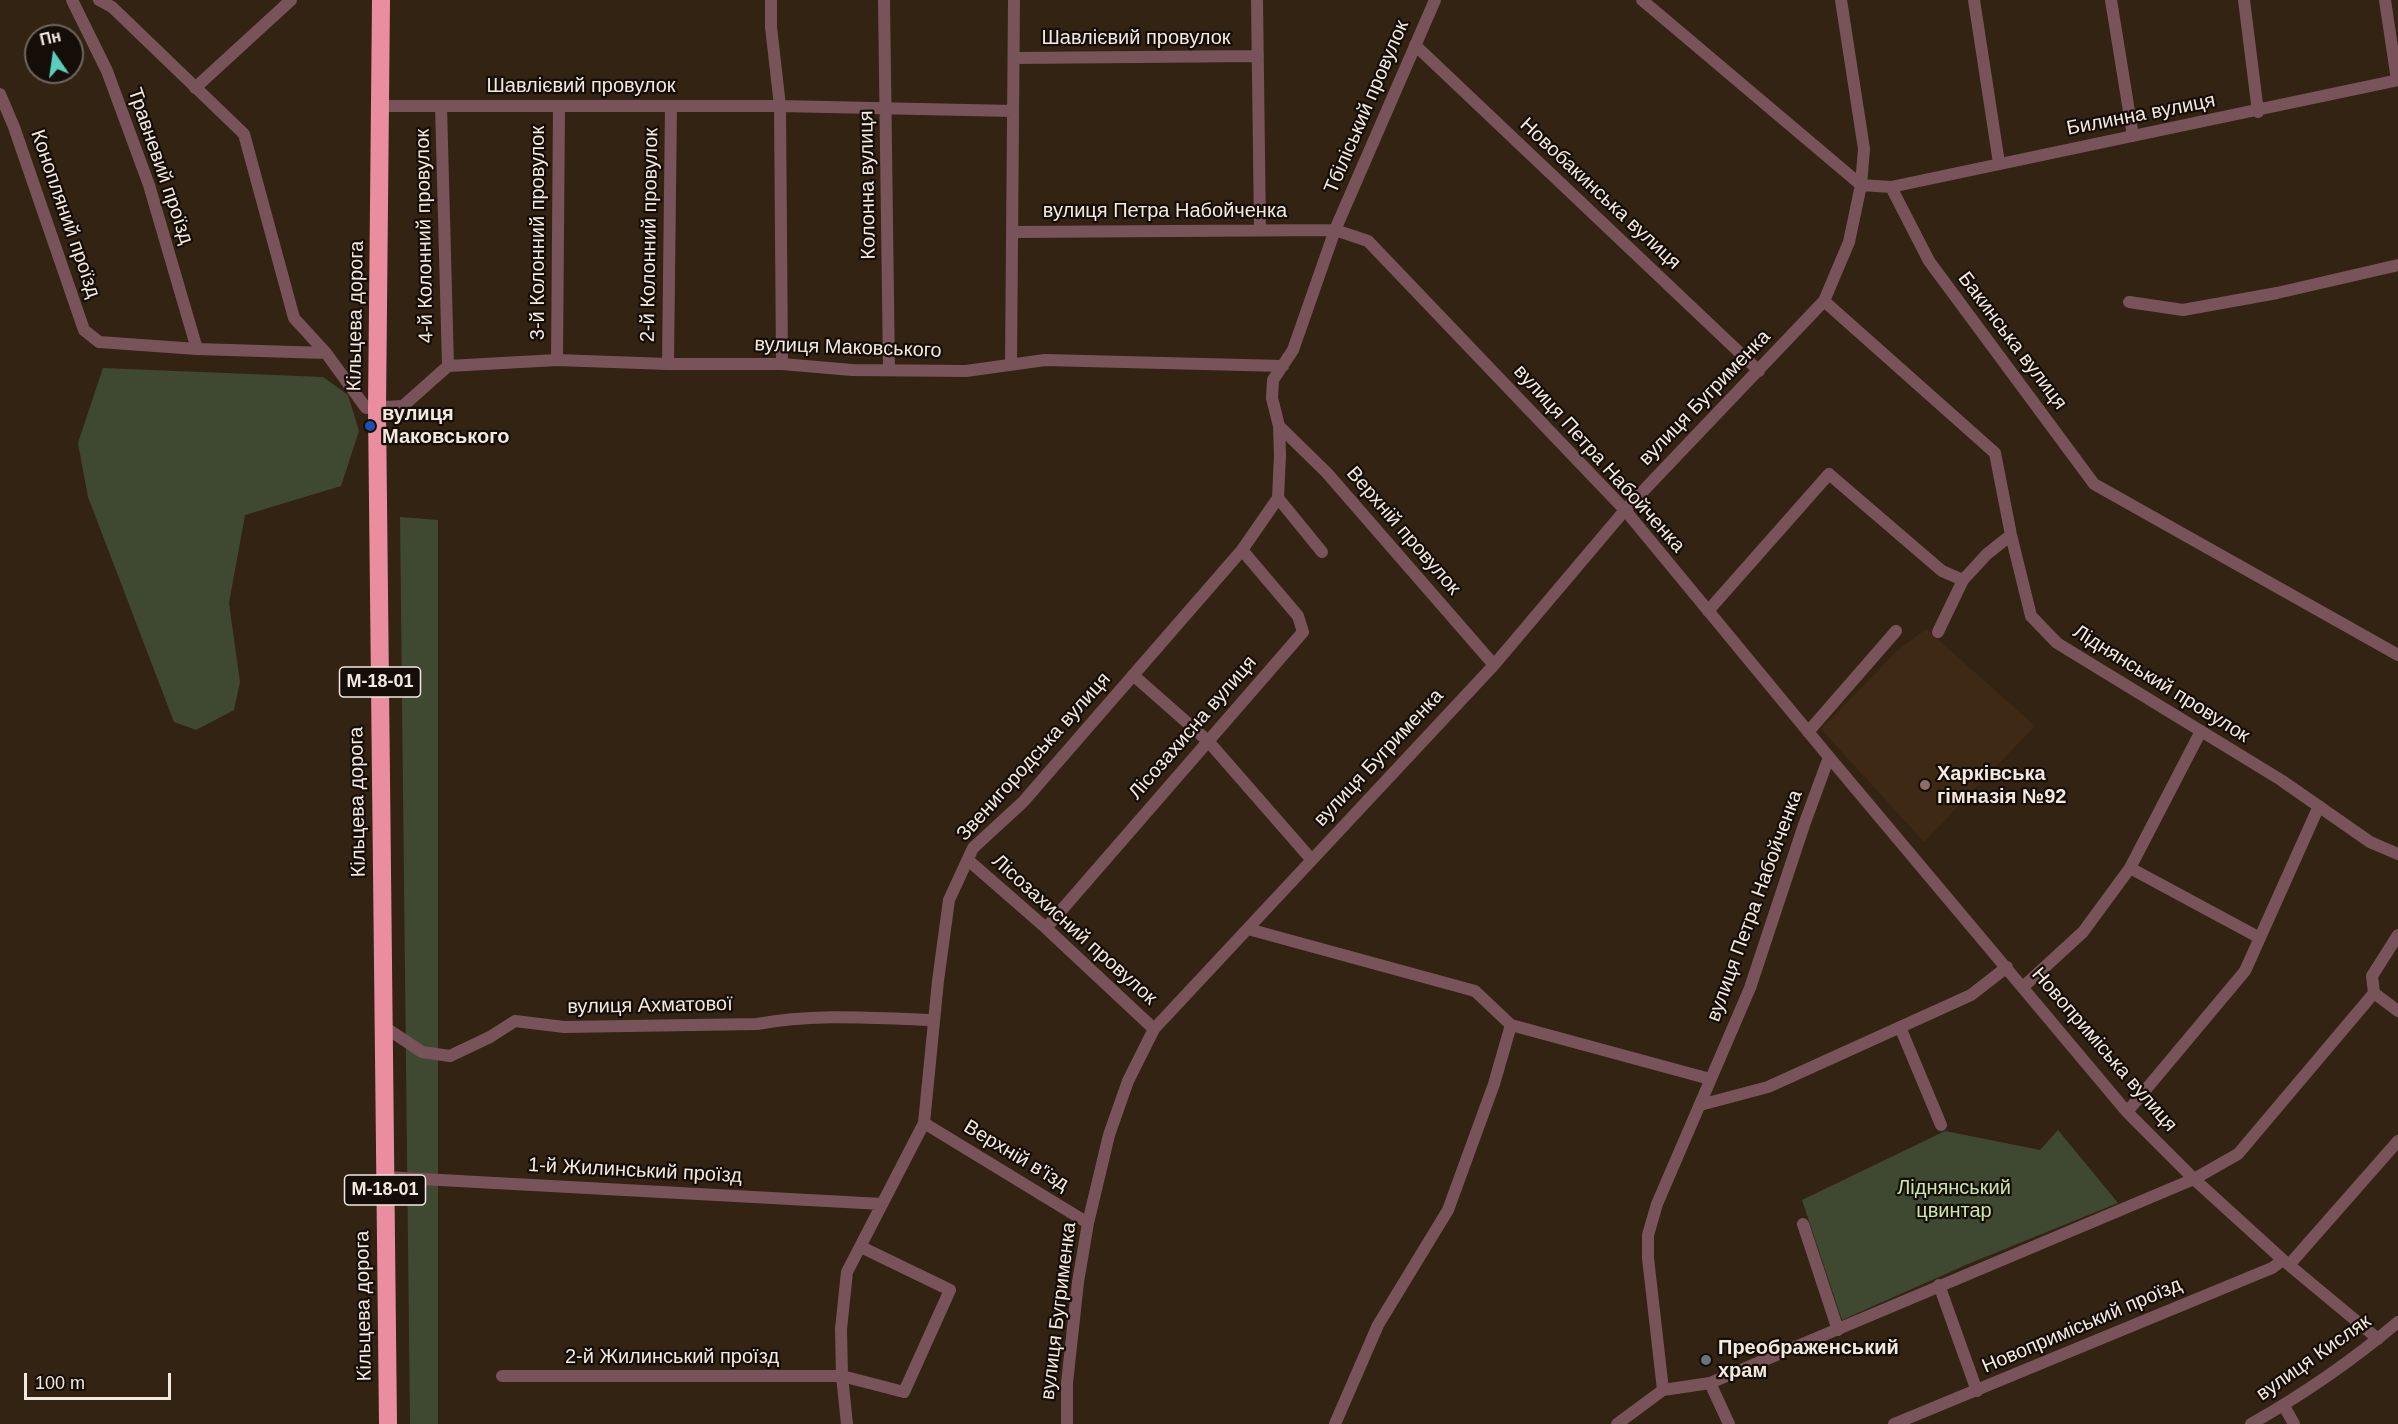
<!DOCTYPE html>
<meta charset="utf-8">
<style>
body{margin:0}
#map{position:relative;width:2398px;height:1424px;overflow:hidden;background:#332313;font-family:Arial,sans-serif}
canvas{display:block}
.north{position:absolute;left:24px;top:24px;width:60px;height:60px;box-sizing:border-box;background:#150e08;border:2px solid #6e665e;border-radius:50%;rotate:347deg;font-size:16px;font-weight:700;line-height:24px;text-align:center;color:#f4e9df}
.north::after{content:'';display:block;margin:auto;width:21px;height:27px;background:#5acebd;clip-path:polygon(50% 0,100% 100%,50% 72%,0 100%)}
.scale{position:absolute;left:24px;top:1373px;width:147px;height:27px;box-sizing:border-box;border:3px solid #f4e9df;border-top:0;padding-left:8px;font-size:18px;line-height:21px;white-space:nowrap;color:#f4e9df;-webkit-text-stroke:4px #150e08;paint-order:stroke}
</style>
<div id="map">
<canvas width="2398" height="1424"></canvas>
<div class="north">Пн</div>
<div class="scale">100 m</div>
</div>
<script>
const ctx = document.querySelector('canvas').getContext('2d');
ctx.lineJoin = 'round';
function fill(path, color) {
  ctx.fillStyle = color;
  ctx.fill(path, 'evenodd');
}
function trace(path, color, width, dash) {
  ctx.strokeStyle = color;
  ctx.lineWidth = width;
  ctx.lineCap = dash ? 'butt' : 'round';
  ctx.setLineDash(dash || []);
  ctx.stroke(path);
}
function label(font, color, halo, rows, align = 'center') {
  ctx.font = font + ' Arial,sans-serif';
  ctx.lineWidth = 4.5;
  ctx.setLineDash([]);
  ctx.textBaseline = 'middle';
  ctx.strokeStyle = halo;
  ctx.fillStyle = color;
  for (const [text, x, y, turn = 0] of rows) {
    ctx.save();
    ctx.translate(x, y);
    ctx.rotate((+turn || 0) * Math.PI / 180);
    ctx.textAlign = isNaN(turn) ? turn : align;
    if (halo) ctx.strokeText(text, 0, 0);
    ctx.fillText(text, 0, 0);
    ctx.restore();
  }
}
fill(new Path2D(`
 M1926,629L2035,726L1924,842L1821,729L1898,650Z`), '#3e2a14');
fill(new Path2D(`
 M103,368L323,377L348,395L359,431L341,486L245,515L229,603L240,682L234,710L196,730L174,722L88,497L78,443Z
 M400,517L438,520V1424H410Z
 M2058,1130L2118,1203L1968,1264L1842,1320L1802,1200L1945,1131L2040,1150Z`), '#3f4932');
trace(new Path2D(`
 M72,0L107,71L149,185L197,349
 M99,0L112,7L244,134L294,318L326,353L366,408L403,406L448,366L557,360L668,364H782L852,370L966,371L1045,360L1283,366
 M771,0V27L780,106L782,364
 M884,0L889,370
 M1257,0L1260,229
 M1642,0L1861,185L1891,187L1929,261L2094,484L2398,655
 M1974,0L1999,163
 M2111,0L2133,136
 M2244,0L2258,112
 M2385,0L2397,80
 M1415,45L1759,371
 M1014,58L1258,56
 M195,88L291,0
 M0,94L14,127L84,330L99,342L197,349L326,353
 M382,106H780L1013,111
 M441,106L448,366
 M1891,187C2060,150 2229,117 2398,80
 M1013,232L1335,230L1368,241L1625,510L1829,757L2127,1112L2194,1179L2283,1260L2378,1339
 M1824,301L1995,453L2011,535L2031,616L2057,643L2281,780L2370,842L2398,854
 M2129,302L2183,310L2277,293L2398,265
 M557,360L559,106
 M668,364L671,106
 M1011,365L1014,0
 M1279,426L1327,473L1494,665
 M1278,498L1322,552
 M1708,611L1829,474L1942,571L1963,580
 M1938,632L1963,580L1987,554L2011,535
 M1133,675L1208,741L1311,859
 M1808,732L1896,631
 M968,860L1046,928L1154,1029
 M2130,868L2260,938
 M1046,928L1303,632L1298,616L1242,550
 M1248,929L1475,991L1511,1025L1710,1079
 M2023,987L2083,932L2130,868L2201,731
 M2374,993L2372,976L2398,935
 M383,1026L422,1052L450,1056L490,1037L515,1021L564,1027L757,1024C815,1013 874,1018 934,1020
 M1900,1027L1941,1125
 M1700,1105L1768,1087L1971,995L2007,967
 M2127,1112L2245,971L2319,806
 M924,1123L1088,1223
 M385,1177L882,1204
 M1803,1224L1838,1330
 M2289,1265L2398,1141
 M1939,1285L1977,1391
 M502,1376H842L904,1392L950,1290L861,1247
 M1710,1383L1729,1424
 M1663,1390L1648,1258V1235L1657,1204L1750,988L1804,825L1829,757
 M2284,1406L2294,1424
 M847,1424L842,1376L841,1329L847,1272L924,1123L938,981L949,900L973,848L1023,802L1242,550L1278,498L1280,455L1279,426L1272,398L1273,380L1293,350L1335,230L1435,0
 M1067,1424V1383L1078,1282L1088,1223L1109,1135L1128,1081L1154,1029L1494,665L1625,510L1824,301L1849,242L1861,185L1864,149L1841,0
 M1335,1424L1378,1325L1448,1210L1494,1084L1511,1025
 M1617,1424L1663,1390L1710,1383L2194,1179L2238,1154L2374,993L2398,1011
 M1894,1424L2272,1268L2283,1260
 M2251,1424C2302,1395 2353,1360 2398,1322`), '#79535a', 12);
trace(new Path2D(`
 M381,0L377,409L388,1424`), '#ea8d9f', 18);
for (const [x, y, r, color] of [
 [370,426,6,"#1a4fb4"],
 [1925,785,6,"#8d6e63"],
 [1706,1360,6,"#6b7280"]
]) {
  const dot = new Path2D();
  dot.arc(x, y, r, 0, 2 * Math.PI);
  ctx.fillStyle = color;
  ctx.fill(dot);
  trace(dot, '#150e08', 2);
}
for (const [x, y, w] of [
 [380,682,81],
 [385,1190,81]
]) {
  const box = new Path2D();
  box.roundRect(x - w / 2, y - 15, w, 30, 4.5);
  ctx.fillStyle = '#150e08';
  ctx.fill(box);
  trace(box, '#f4e9df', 1.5);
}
label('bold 18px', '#f4e9df', null, [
 ["М-18-01",380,682],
 ["М-18-01",385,1190]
]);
label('20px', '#f4e9df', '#150e08', [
 ["Шавлієвий провулок",1136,38],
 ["Шавлієвий провулок",581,86],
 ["Тбіліський провулок",1367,107,-67],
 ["Билинна вулиця",2141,115,-11],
 ["Травневий проїзд",160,166,71],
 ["Колонна вулиця",868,185,-91],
 ["Новобакинська вулиця",1600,194,43],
 ["вулиця Петра Набойченка",1165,211],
 ["Конопляний проїзд",65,214,71],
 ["3-й Колонний провулок",538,233,-90],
 ["2-й Колонний провулок",650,235,-89],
 ["4-й Колонний провулок",425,236,-91],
 ["Кільцева дорога",356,316,-89],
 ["Бакинська вулиця",2012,341,53],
 ["вулиця Маковського",848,348,2],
 ["вулиця Бугрименка",1705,398,-46],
 ["вулиця Петра Набойченка",1599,459,48],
 ["Верхній провулок",1403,531,49],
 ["Ліднянський провулок",2161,684,32],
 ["Лісозахисна вулиця",1193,728,-49],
 ["Звенигородська вулиця",1034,757,-48],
 ["вулиця Бугрименка",1379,758,-47],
 ["Кільцева дорога",358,802,-91],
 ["вулиця Петра Набойченка",1755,906,-70],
 ["Лісозахисний провулок",1074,930,42],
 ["вулиця Ахматової",650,1006,-1],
 ["Новоприміська вулиця",2104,1050,49],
 ["Верхній в'їзд",1016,1156,31],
 ["1-й Жилинський проїзд",635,1171,3],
 ["Кільцева дорога",364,1306,-91],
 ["вулиця Бугрименка",1059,1311,-83],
 ["Новоприміський проїзд",2082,1326,-23],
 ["2-й Жилинський проїзд",672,1357],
 ["вулиця Кисляк",2314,1358,-35]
]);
label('bold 20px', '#f4e9df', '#150e08', [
 ["вулиця",382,414],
 ["Маковського",382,437],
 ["Харківська",1937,774],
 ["гімназія №92",1937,797],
 ["Преображенський",1718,1348],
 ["храм",1718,1371]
], 'left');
label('20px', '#cbe6a9', '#150e08', [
 ["Ліднянський",1954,1188],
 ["цвинтар",1954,1211]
]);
</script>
